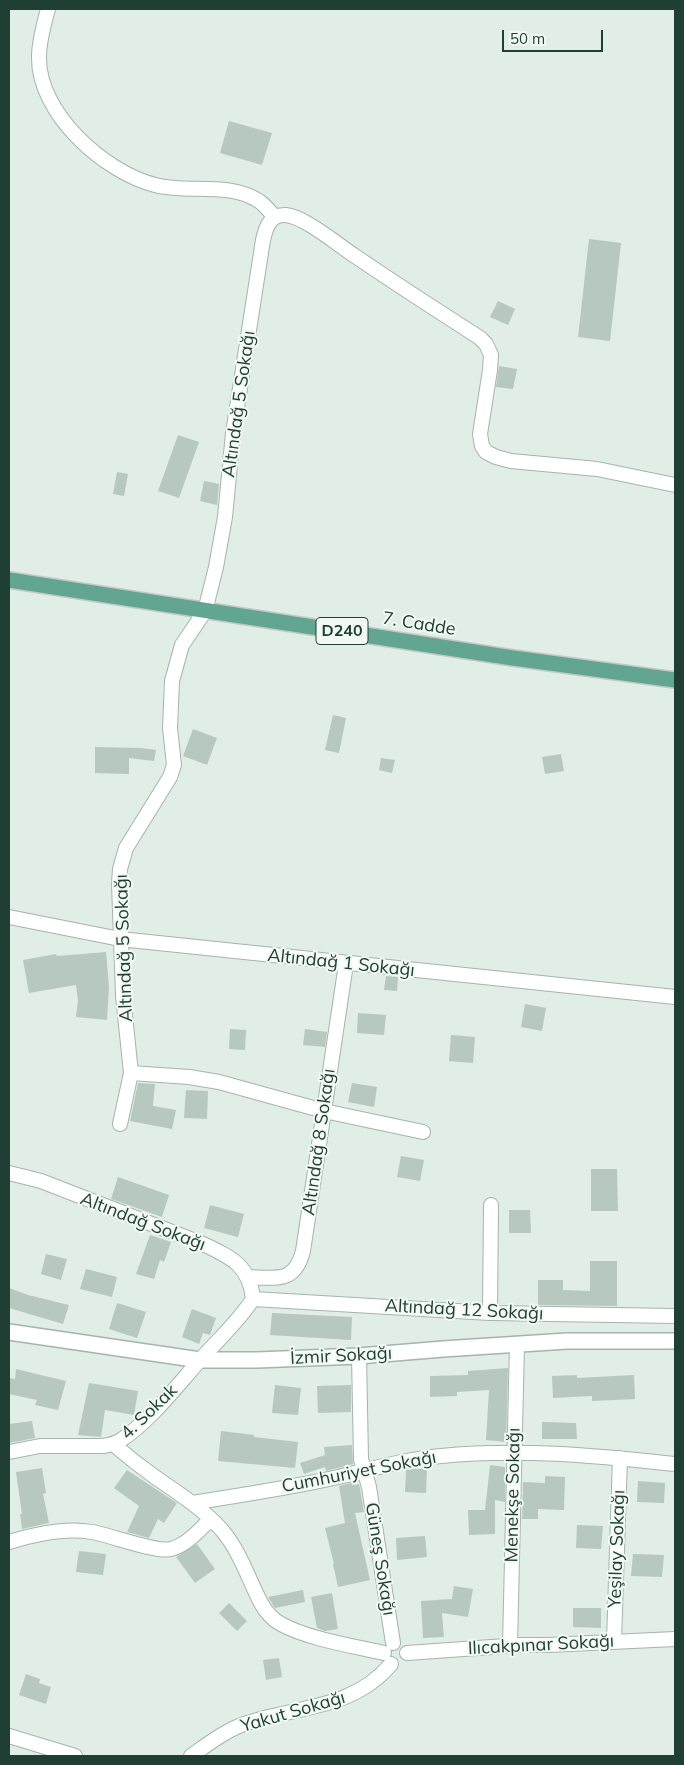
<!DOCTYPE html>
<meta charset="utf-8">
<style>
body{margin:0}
#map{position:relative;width:684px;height:1765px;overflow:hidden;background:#e1ede7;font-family:Mulish,sans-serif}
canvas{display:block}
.frame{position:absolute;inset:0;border:10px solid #203f34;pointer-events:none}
.scale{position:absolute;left:502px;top:30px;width:101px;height:22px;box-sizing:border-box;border:2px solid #203f34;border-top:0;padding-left:6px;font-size:15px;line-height:18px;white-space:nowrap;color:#203f34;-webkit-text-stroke:4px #f2f9f5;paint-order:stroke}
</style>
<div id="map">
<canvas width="684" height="1765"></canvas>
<div class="frame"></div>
<div class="scale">50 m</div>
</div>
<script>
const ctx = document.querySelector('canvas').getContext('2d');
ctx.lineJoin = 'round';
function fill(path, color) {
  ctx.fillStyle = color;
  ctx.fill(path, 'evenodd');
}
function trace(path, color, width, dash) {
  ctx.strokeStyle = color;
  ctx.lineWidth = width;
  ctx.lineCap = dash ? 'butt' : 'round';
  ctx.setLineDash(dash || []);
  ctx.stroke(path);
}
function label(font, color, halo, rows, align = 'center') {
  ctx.font = font + ' Mulish,sans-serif';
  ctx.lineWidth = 4;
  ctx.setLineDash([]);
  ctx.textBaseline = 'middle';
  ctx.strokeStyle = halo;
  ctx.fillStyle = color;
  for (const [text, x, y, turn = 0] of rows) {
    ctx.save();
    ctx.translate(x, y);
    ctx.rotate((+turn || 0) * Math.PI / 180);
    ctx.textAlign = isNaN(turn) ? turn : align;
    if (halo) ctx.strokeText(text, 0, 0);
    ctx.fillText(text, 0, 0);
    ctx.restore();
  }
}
fill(new Path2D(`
 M229,121L272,133L262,165L220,153Z
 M589,239L621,243L610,341L578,337Z
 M498,301L515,309L508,325L490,317Z
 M499,366L517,369L513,389L496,387Z
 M178,435L199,442L179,498L158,491Z
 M117,472L128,474L124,496L113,494Z
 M204,481L219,484L217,505L200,501Z
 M333,715L346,718L339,753L325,750Z
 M193,729L217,738L207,765L183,756Z
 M95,747L141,748L156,750L154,761L129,758V774L95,773Z
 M561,754L564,771L545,774L542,757Z
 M381,758L395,760L392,773L379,770Z
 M106,952L109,987L107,1020L76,1017L78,1000L76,985L29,993L23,960L56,954L57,956Z
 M386,976L398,977L397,991L384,990Z
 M525,1004L546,1008L542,1031L521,1027Z
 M358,1013L386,1015L384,1035L357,1033Z
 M230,1029L246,1030L245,1050L229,1049Z
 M305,1029L327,1032L325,1047L303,1045Z
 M451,1035L475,1037L473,1063L449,1061Z
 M138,1083L155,1084L153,1106L176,1110L172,1129L130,1121Z
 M352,1083L377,1087L374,1107L348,1102Z
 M186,1090L208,1091L207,1119L184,1118Z
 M401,1156L424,1160L420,1181L397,1177Z
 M591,1169H617L618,1211H591Z
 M118,1177L169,1195L162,1217L111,1199Z
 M210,1205L244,1214L238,1237L204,1228Z
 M509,1210H530L531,1233H509Z
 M150,1235L171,1242L164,1262L160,1260L154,1279L136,1274Z
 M46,1254L67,1259L61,1280L41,1274Z
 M590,1261H617V1306L538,1305V1280H563V1290L590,1291Z
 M86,1269L117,1277L112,1297L80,1289Z
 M9,1288L28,1295L69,1305L63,1324L9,1308Z
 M117,1303L146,1312L137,1338L109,1329Z
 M192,1309L216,1318L210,1335L203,1333L199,1344L182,1337Z
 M272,1313L352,1317L351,1340L270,1335Z
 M508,1368L506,1442L486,1440L489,1390L457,1392V1396L430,1397V1376L468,1375V1371Z
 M16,1369L66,1381L58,1410L35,1405L37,1400L9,1394V1378L15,1379Z
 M577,1375V1378L634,1375L635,1399L592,1401V1396L553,1398L552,1376Z
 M89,1383L138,1391L134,1415L105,1410L101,1437L78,1435Z
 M275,1385L301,1388L298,1415L272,1413Z
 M351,1385V1412L318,1413L317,1386Z
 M32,1421L35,1438L9,1443V1424Z
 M542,1422L576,1423L577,1439H542Z
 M221,1431L254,1435V1437L298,1442L295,1468L218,1461Z
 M352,1445L353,1464L326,1471L325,1467L304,1474L300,1463L325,1455L324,1447Z
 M490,1465L505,1467V1502L495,1500V1534L469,1535L468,1510H485Z
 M42,1468L46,1493L43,1494L49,1523L22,1529L20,1514H22L16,1472Z
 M412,1469H427L426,1493L405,1492L406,1470Z
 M127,1470L177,1503L164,1523L158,1519L149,1538L127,1532L139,1506L114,1488Z
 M545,1476L565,1477L564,1510L538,1509V1519H522L523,1482L545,1483Z
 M638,1481L665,1483L664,1503L637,1502Z
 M355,1482V1485L359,1484L360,1489L364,1512L355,1513L370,1580L338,1587L333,1564H334L325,1528L345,1523L339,1486Z
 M577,1525L603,1526L601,1549L576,1548Z
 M425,1536L427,1557L397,1560L396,1538Z
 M197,1544L215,1569L195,1583L176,1557Z
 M79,1551L106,1554L103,1575L76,1572Z
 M633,1554L664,1555L662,1577L631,1576Z
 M454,1586L473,1589L468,1617L442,1613L444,1637L423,1638L421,1601L452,1599Z
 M303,1590L305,1602L275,1608L268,1597Z
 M332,1593L338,1629L325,1631L317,1628L311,1597Z
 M229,1603L247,1621L237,1631L219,1613Z
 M573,1608H601V1628L573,1627Z
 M279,1658L282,1677L266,1680L263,1660Z
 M26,1674L40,1679L39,1683L51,1687L46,1704L19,1695Z`), '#b6c8bf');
const minor = new Path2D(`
 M48,9C44,24 39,41 39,57C38,113 104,172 155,185C189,194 227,181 259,201C265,205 270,212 275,217
 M9,917L120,939L675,997
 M131,1073L189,1077L219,1082L324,1111L423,1132
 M120,1124L131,1073L123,996L119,883L120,869L126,848L170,777L174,765L170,728L172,681L182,645L205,611L216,567L225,517L233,433L263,240C266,227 270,214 286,215C305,217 338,245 355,256C396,284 438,311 480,338L486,344L491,355L490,370L480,434L482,446L486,452L496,457L511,461L597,469L675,485
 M9,1173L41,1181L203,1244C231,1257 250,1266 253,1299
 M248,1277C277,1278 295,1283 303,1251L346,964
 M253,1299L490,1313L675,1316
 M490,1313L491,1205
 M359,1356L361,1459L369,1487L393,1643
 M113,1444C127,1456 141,1467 155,1477C178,1493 202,1508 221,1529C240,1551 248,1578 261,1603C265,1611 273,1620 281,1624C308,1639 354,1646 384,1653
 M9,1452L40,1446H103C110,1445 115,1444 121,1440C152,1419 175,1388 200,1360C218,1340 238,1322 253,1299
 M192,1503C241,1495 290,1488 338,1477C372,1469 406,1459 441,1456C521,1448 596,1456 675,1464
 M9,1542C35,1534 65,1527 92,1532C110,1535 157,1553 171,1549C187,1545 199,1530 211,1519
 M614,1641L620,1458
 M510,1645L517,1344
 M407,1653L520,1645H548L675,1639
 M9,1736L75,1756
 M191,1756C208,1744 225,1731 244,1724C295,1706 353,1710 391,1664`);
const tertiary = new Path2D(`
 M9,1332L200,1360H257L359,1356L443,1349L567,1341H675`);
const primary = new Path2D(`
 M9,580L513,658L675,680`);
trace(minor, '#a3b5ae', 16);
trace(tertiary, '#a3b5ae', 18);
trace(primary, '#c1c9c6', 18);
trace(minor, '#fff', 14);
trace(tertiary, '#fff', 15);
trace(primary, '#62a590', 15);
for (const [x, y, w] of [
 [342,631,52]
]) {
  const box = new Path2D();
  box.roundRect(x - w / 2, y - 13.5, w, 27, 4);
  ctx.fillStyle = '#f2f9f5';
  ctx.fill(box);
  trace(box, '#203f34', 1);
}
label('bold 16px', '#203f34', null, [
 ["D240",342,631]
]);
label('18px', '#203f34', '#f2f9f5', [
 ["Altındağ 5 Sokağı",239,404,-82],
 ["7. Cadde",419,624,9],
 ["Altındağ 5 Sokağı",124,948,-92],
 ["Altındağ 1 Sokağı",341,963,6],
 ["Altındağ 8 Sokağı",319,1142,-82],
 ["Altındağ Sokağı",143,1222,21],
 ["Altındağ 12 Sokağı",464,1310,3],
 ["İzmir Sokağı",341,1356,-3],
 ["4. Sokak",149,1412,-44],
 ["Cumhuriyet Sokağı",359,1472,-11],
 ["Menekşe Sokağı",513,1495,-89],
 ["Yeşilay Sokağı",617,1549,-88],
 ["Güneş Sokağı",380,1559,81],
 ["Ilıcakpınar Sokağı",541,1645,-3],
 ["Yakut Sokağı",293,1712,-16]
]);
</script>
